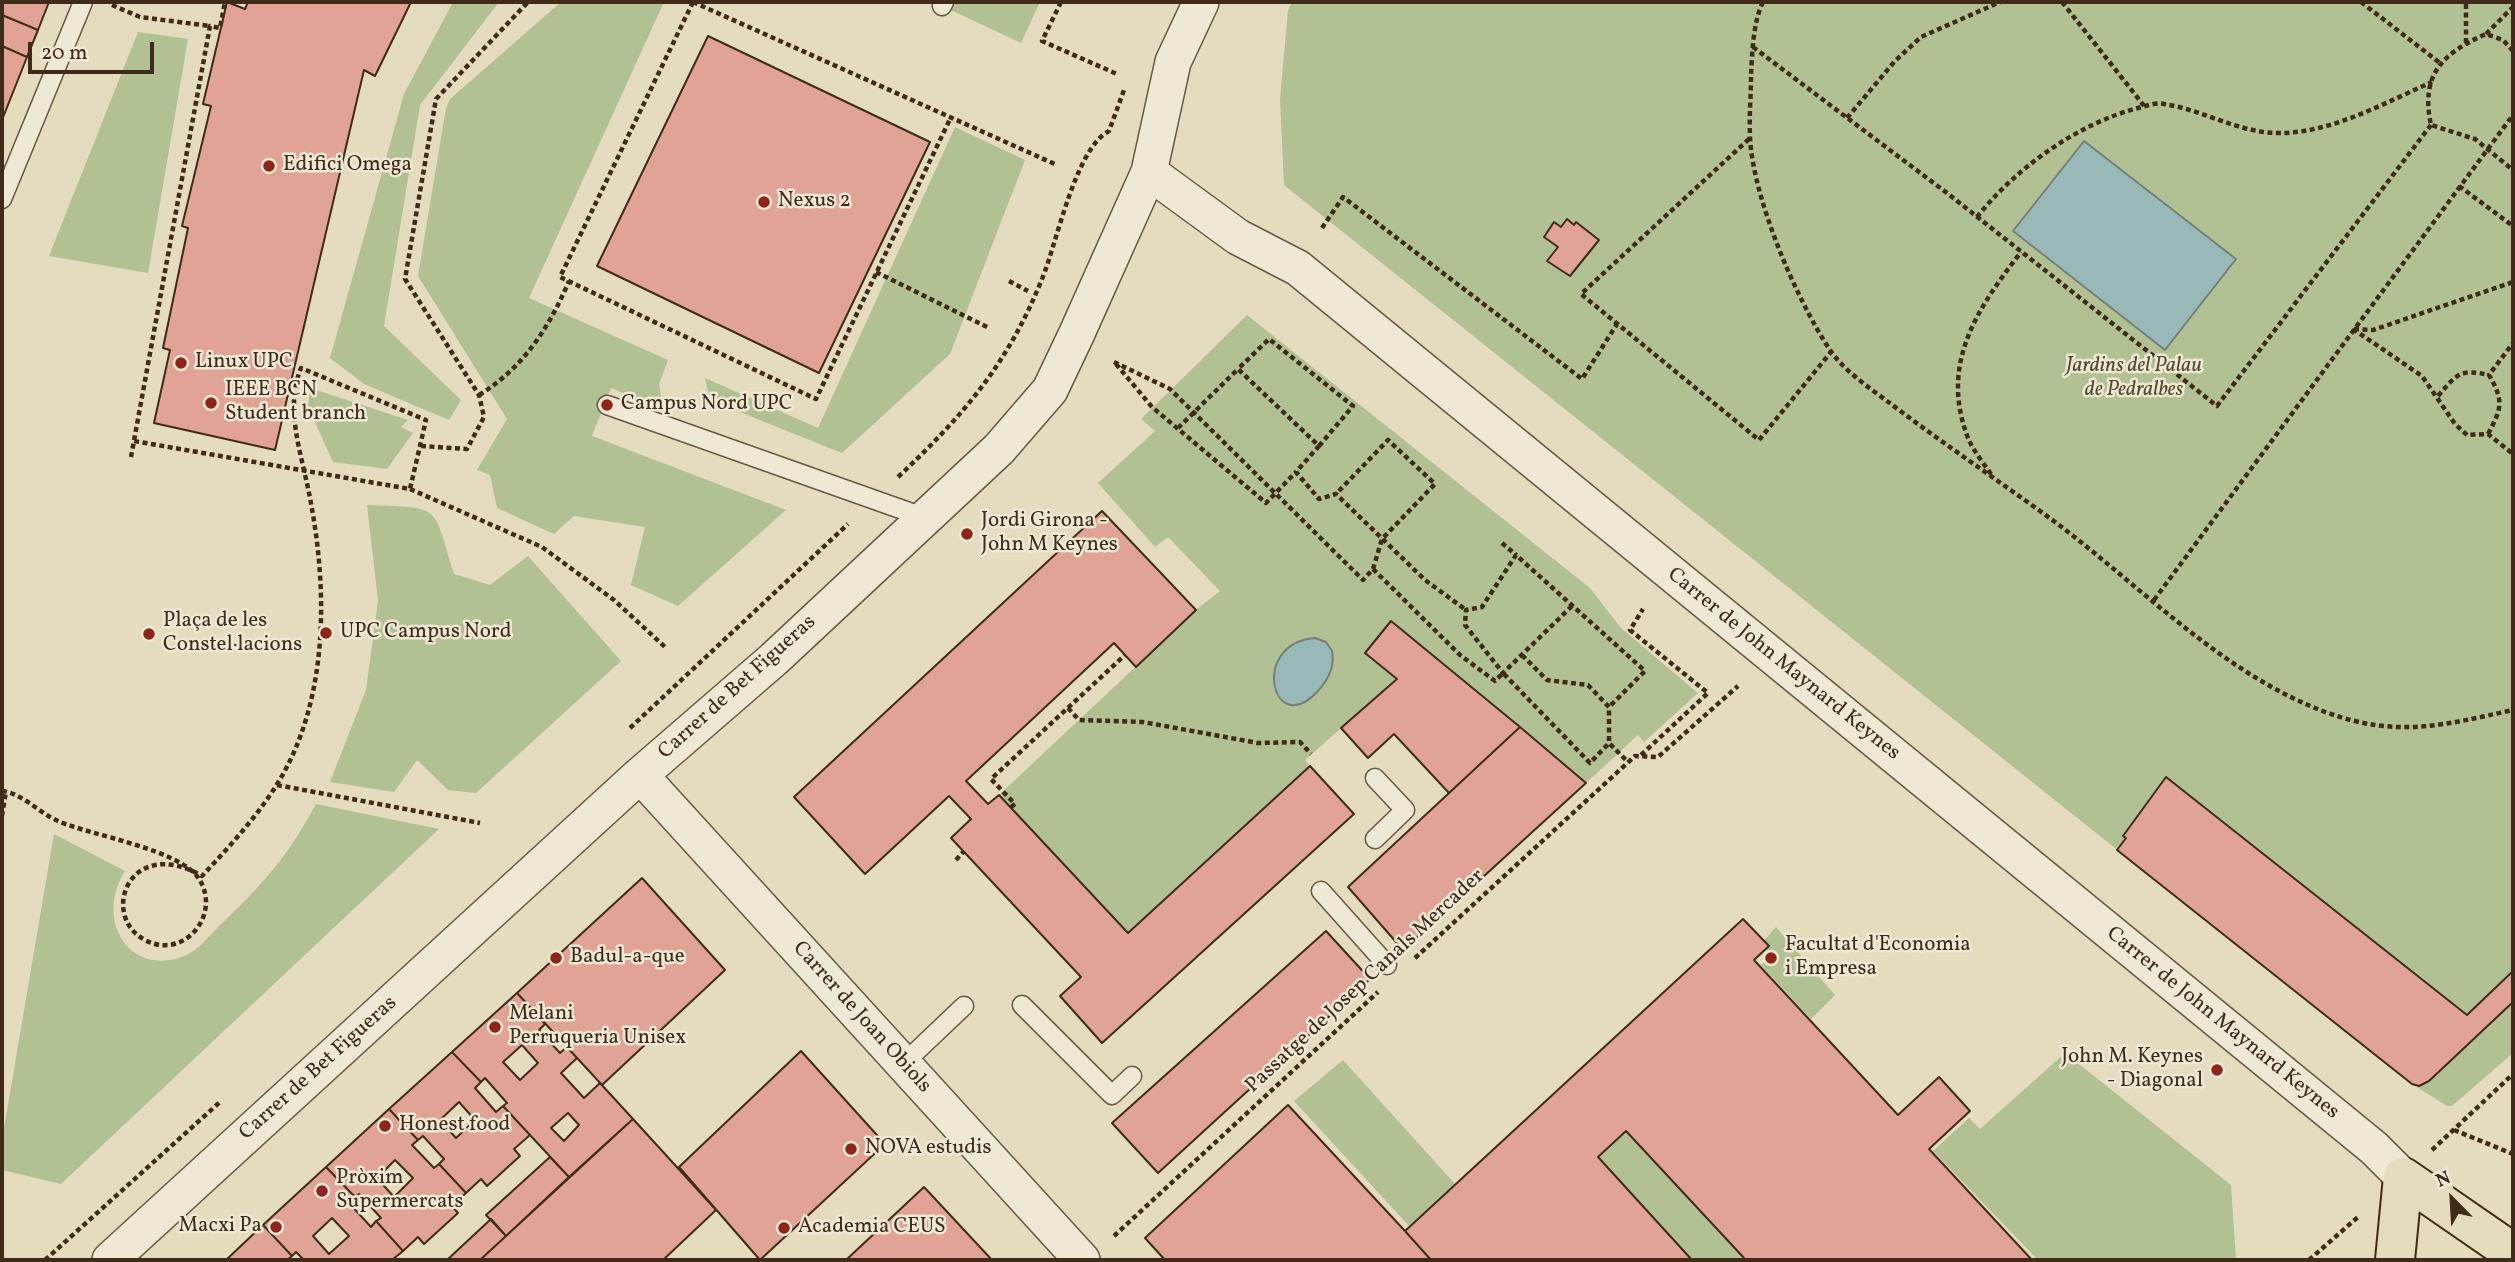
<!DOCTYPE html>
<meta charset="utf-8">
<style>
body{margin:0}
#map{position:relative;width:2515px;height:1262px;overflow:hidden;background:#e5dbbf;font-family:Vollkorn,serif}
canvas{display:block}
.frame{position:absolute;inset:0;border:4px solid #3f2b17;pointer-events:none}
.north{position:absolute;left:2417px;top:1164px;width:70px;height:70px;-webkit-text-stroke:5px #eee8d5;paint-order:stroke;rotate:336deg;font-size:19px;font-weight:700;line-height:28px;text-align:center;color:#3f2b17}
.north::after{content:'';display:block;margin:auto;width:24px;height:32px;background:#3f2b17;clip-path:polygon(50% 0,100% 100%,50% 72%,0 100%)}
.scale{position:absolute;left:28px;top:42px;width:126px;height:32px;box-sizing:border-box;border:4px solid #3f2b17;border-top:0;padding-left:9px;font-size:21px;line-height:24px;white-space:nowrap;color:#3f2b17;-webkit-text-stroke:5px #eee8d5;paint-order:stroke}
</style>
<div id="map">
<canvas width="2515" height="1262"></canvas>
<div class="frame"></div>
<div class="north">N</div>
<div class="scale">20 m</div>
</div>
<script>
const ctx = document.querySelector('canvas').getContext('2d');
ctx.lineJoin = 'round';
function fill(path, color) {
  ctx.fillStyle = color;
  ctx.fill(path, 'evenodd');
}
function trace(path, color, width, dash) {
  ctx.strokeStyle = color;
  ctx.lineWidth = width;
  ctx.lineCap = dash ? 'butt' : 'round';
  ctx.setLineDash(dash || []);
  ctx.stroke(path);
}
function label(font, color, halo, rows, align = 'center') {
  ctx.font = font + ' Vollkorn,serif';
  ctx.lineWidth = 5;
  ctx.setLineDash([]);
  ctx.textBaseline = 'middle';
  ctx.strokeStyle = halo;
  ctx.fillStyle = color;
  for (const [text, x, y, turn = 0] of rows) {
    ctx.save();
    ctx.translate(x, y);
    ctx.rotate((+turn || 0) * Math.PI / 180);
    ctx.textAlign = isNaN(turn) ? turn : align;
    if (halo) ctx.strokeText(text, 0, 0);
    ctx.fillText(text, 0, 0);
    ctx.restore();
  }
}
fill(new Path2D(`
 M453,2H499L420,105L384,326L461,400L449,420L364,384L330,358L404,94Z
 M561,2H664L529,298L668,360L659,384L663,410L611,388L592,436L786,510L678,606L631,585L645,527L574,516L554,534L497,508L490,475L477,470L507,419L418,276L446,108L450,99Z
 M934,2H1040L1021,43Z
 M1292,2H2513V1053L2452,1106H2447L2407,1081L1284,185L1280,99L1288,10Z
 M138,32L188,39L148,273L49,256Z
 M955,127L1025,160L950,354L842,453L710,400L705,378L818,428Z
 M1247,315L1590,588L1621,628L1698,693L1644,742L1638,735L1586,783L1390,622L1365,653L1397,679L1305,760L1310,766L1128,933L999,795L1196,610L1220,591L1168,537L1155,547L1098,483L1155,431L1141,419ZM1320,639L1330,646C1333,668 1327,688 1307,700L1276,665L1297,643Z
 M310,388L408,420L401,427L413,433L387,469L333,462L308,407Z
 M367,505C443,508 432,503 454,574L490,585L528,556L621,661L476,793L448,790L417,760L394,792L330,782L366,690L378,601Z
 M316,804L439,829L61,1184L2,1170V1140L54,834L125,871C95,918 127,976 182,957C198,951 208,937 219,926C262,885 287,858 316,804Z
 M1776,927L1835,995L1811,1019L1761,965L1771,955L1761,944Z
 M2065,1053L2231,1185L2236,1260H2038L1933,1151L1969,1118L1980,1129Z
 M1343,1060L1455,1184L1409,1226L1294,1101Z
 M1626,1131L1744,1258L1692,1260L1598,1157Z`), '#b1c194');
const water = new Path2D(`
 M2084,141L2236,259L2165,350L2013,231Z
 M1315,638L1326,642L1332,651C1335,666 1328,680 1318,691C1272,741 1249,643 1315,638Z`);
fill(water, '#98b9b8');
trace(water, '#748078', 2);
const building = new Path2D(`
 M2,2H49L38,30L2,15Z
 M227,2L245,9L248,2H411L375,76L364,70L275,450L154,423L170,350L163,348L188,228L182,226L211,106L203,104Z
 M2,15L38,30L27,57L2,46Z
 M708,36L930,142L819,373L597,266Z
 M2,46L27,57L2,120Z
 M1567,219L1574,225L1576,222L1599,240L1570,276L1547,261L1558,247L1544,237L1554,222L1561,227Z
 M1102,511L1196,610L1136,667L1114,643L966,781L988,804L999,795L1128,933L1310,766L1354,814L1102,1043L1060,996L1081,977L951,838L971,819L949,796L865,874L794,797Z
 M1391,621L1520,727L1449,793L1394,734L1368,758L1341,728L1397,679L1365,653Z
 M1520,727L1586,783L1403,950L1348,887Z
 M2166,777L2467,1015L2513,971V1002L2429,1081L2419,1086L2412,1084L2117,850L2126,838L2123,836Z
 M642,878L725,970L602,1085L517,993Z
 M1743,919L1769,946L1754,960L1898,1115L1939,1077L1970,1111L1929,1149L2032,1260H1742L1744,1258L1626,1131L1598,1157L1692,1260H1431L1405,1231Z
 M1326,931L1370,979L1158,1173L1112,1123Z
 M517,993L545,1024L539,1030L560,1053L567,1047L577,1058L561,1073L584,1098L600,1083L633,1119L569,1177L503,1106L507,1103L485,1078L481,1082L452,1052ZM522,1045L538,1063L520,1080L503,1062ZM568,1113L579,1125L564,1141L551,1128Z
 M801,1051L885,1144L760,1260L679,1167Z
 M452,1052L481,1082L475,1088L496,1112L503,1106L530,1135L514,1149L520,1156L487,1186L481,1179L466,1193L439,1164L444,1159L423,1136L418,1140L389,1109ZM459,1102L475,1120L456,1138L440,1120Z
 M1288,1105L1405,1231L1431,1260H1165L1145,1238Z
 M389,1109L418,1140L412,1145L434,1168L439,1164L466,1193L452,1206L458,1213L424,1244L418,1237L403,1251L376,1221L381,1218L359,1194L355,1197L326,1167ZM395,1160L413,1178L394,1197L377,1178Z
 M633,1119L716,1210L663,1260H480Z
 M550,1157L569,1177L506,1236L486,1215Z
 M326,1167L355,1197L349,1203L371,1227L376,1221L403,1251L392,1260H304L296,1252L292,1256L263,1225ZM332,1218L349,1236L329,1254L313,1236Z
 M924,1187L992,1260H846Z
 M491,1219L506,1236L480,1260H447Z
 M263,1225L292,1256L287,1260H226Z`);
fill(building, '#e1a396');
trace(building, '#3f2b17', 2);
const lane = new Path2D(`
 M942,6L944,2
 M2,199L83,2
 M607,405L923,517
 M1375,839L1405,810L1375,778
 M1321,891L1387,965
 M1022,1005L1112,1095L1132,1076
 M903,1064L964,1006`);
const street = new Path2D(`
 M1149,172L1238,237L1298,268L2374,1148L2403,1177
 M640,775L1082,1260
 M110,1260L640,775L774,659L999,449L1050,390L1077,333L1149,172L1173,62L1201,2`);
const primary = new Path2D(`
 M2395,1260L2403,1177L2513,1253`);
trace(lane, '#685741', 21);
trace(street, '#685741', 38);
trace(primary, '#3f2b17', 42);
trace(new Path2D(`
 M693,2L560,277L816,399L951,117
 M693,2L1057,165
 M1061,2L1042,41L1117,74
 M1763,2C1753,22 1752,54 1751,77C1751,96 1749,116 1750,136C1752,196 1796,299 1830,350C1844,371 1871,389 1891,404C1940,441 1990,475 2040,511C2134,578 2218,673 2328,713C2398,738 2444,725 2513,710
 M2062,2L2145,107
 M2361,2L2440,63
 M2,3V2
 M112,5L140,17L210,26
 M2486,34L2513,7
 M2466,43V2
 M1753,47L1947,193L2217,406L2431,125
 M2513,51L2503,40L2486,34C2443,53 2420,74 2431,125L2475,139L2513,170
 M1847,118L1895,61L1921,37L2000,2
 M1749,139L1581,294L1759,440L1831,352
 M2459,186L2513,226
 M1977,217C2016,168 2077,124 2138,108C2146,106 2156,102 2164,104C2204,110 2240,134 2282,133C2334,132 2386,102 2432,82
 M1322,228L1343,197L1582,379L1617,324
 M876,272L989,328
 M1009,281L1028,291
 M2353,329L2422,376L2455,424L2467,435L2488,434L2513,454
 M2354,329L2373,330L2513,282
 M1114,362L1170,389L1363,580L1373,569L1382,539L1435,484L1388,440L1336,494
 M1116,364L1152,407L1266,503L1296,472
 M479,395C523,368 549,328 569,281
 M2438,396C2456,375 2460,368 2489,375
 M1178,428L1238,369
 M2488,434C2502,408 2504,401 2489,375L2513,343
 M421,446L467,449L484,417L479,395L405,279L436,99L528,2
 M1319,446L1353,406L1269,339L1238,369L1319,446L1296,472L1319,499L1336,494L1425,580L1466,610
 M131,457L210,26L220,28L225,2
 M1991,474C1983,463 1973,450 1968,438C1939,363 1978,308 2021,252
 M898,477C963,416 1008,364 1042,279C1057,243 1075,149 1109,131L1124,90
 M410,489L542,547L614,600L665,647
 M1502,543L1516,555
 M1373,569L1460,655L1495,681L1503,673L1590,763L1609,743
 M2154,600L2513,115
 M1572,606L1503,673L1465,625L1466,610L1482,607L1516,555L1645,671L1609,707
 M1522,655L1547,680L1588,685L1609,707V743L1628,762
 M1068,708L1079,720L1143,722L1258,743L1300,742L1311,754
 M630,728L848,524
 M1641,755L1708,693L1630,630L1643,609
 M277,785L480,823
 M2,791C22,793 39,813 58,821C92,836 180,849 199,879C222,914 184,961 145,940C99,916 129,834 202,876C228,848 255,819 276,786C329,702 328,591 310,498C302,455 284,409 301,368L426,420L410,489L134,441
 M1011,807L1015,804L991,779L1125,655
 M2,816L6,791
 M956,860L964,851
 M1415,958L1635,756L1658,757L1738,686
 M2454,1130L2513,1154
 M2432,1150L2513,1074
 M1114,1236L1378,992
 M45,1260L220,1102
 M2309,1260L2358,1217`), '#3f2b17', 4.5, [5, 3.5]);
trace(lane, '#eee8d5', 18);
trace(street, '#eee8d5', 35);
trace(primary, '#e5dbbf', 38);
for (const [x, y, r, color] of [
 [269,166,7,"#8f2418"],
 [764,202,7,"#8f2418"],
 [181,363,7,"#8f2418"],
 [211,403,7,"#8f2418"],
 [607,405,7,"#8f2418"],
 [967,534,7,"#8f2418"],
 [326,633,7,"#8f2418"],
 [149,634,7,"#8f2418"],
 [556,958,7,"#8f2418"],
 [1771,958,7,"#8f2418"],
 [495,1027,7,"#8f2418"],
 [2217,1070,7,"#8f2418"],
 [385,1126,7,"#8f2418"],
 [851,1149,7,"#8f2418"],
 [322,1191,7,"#8f2418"],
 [276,1227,7,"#8f2418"],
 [784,1228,7,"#8f2418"]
]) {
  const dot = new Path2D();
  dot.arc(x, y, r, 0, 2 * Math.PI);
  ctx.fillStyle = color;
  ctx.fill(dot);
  trace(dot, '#eee8d5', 2.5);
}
label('21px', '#3f2b17', '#eee8d5', [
 ["Edifici Omega",283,166],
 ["Nexus 2",778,202],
 ["Linux UPC",195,363],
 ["IEEE BCN",225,391],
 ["Student branch",225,415],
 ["Campus Nord UPC",621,405],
 ["Jordi Girona -",981,522],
 ["John M Keynes",981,546],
 ["Plaça de les",163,622],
 ["Constel·lacions",163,646],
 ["UPC Campus Nord",340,633],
 ["Facultat d'Economia",1785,946],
 ["i Empresa",1785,970],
 ["Badul-a-que",570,958],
 ["Melani",509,1015],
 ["Perruqueria Unisex",509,1039],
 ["John M. Keynes",2203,1058,"right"],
 ["- Diagonal",2203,1082,"right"],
 ["Honest food",399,1126],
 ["NOVA estudis",865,1149],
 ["Pròxim",336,1179],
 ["Supermercats",336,1203],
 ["Macxi Pa",262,1227,"right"],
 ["Academia CEUS",798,1228]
], 'left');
label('italic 21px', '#564930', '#eee8d5', [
 ["Jardins del Palau",2134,367],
 ["de Pedralbes",2134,391]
]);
label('21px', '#3f2b17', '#eee8d5', [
 ["Carrer de John Maynard Keynes",1783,665,39],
 ["Carrer de Bet Figueras",738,688,-42],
 ["Passatge de Josep Canals Mercader",1366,982,-43],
 ["Carrer de Joan Obiols",861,1018,48],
 ["Carrer de John Maynard Keynes",2222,1024,39],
 ["Carrer de Bet Figueras",319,1069,-42]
]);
</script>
